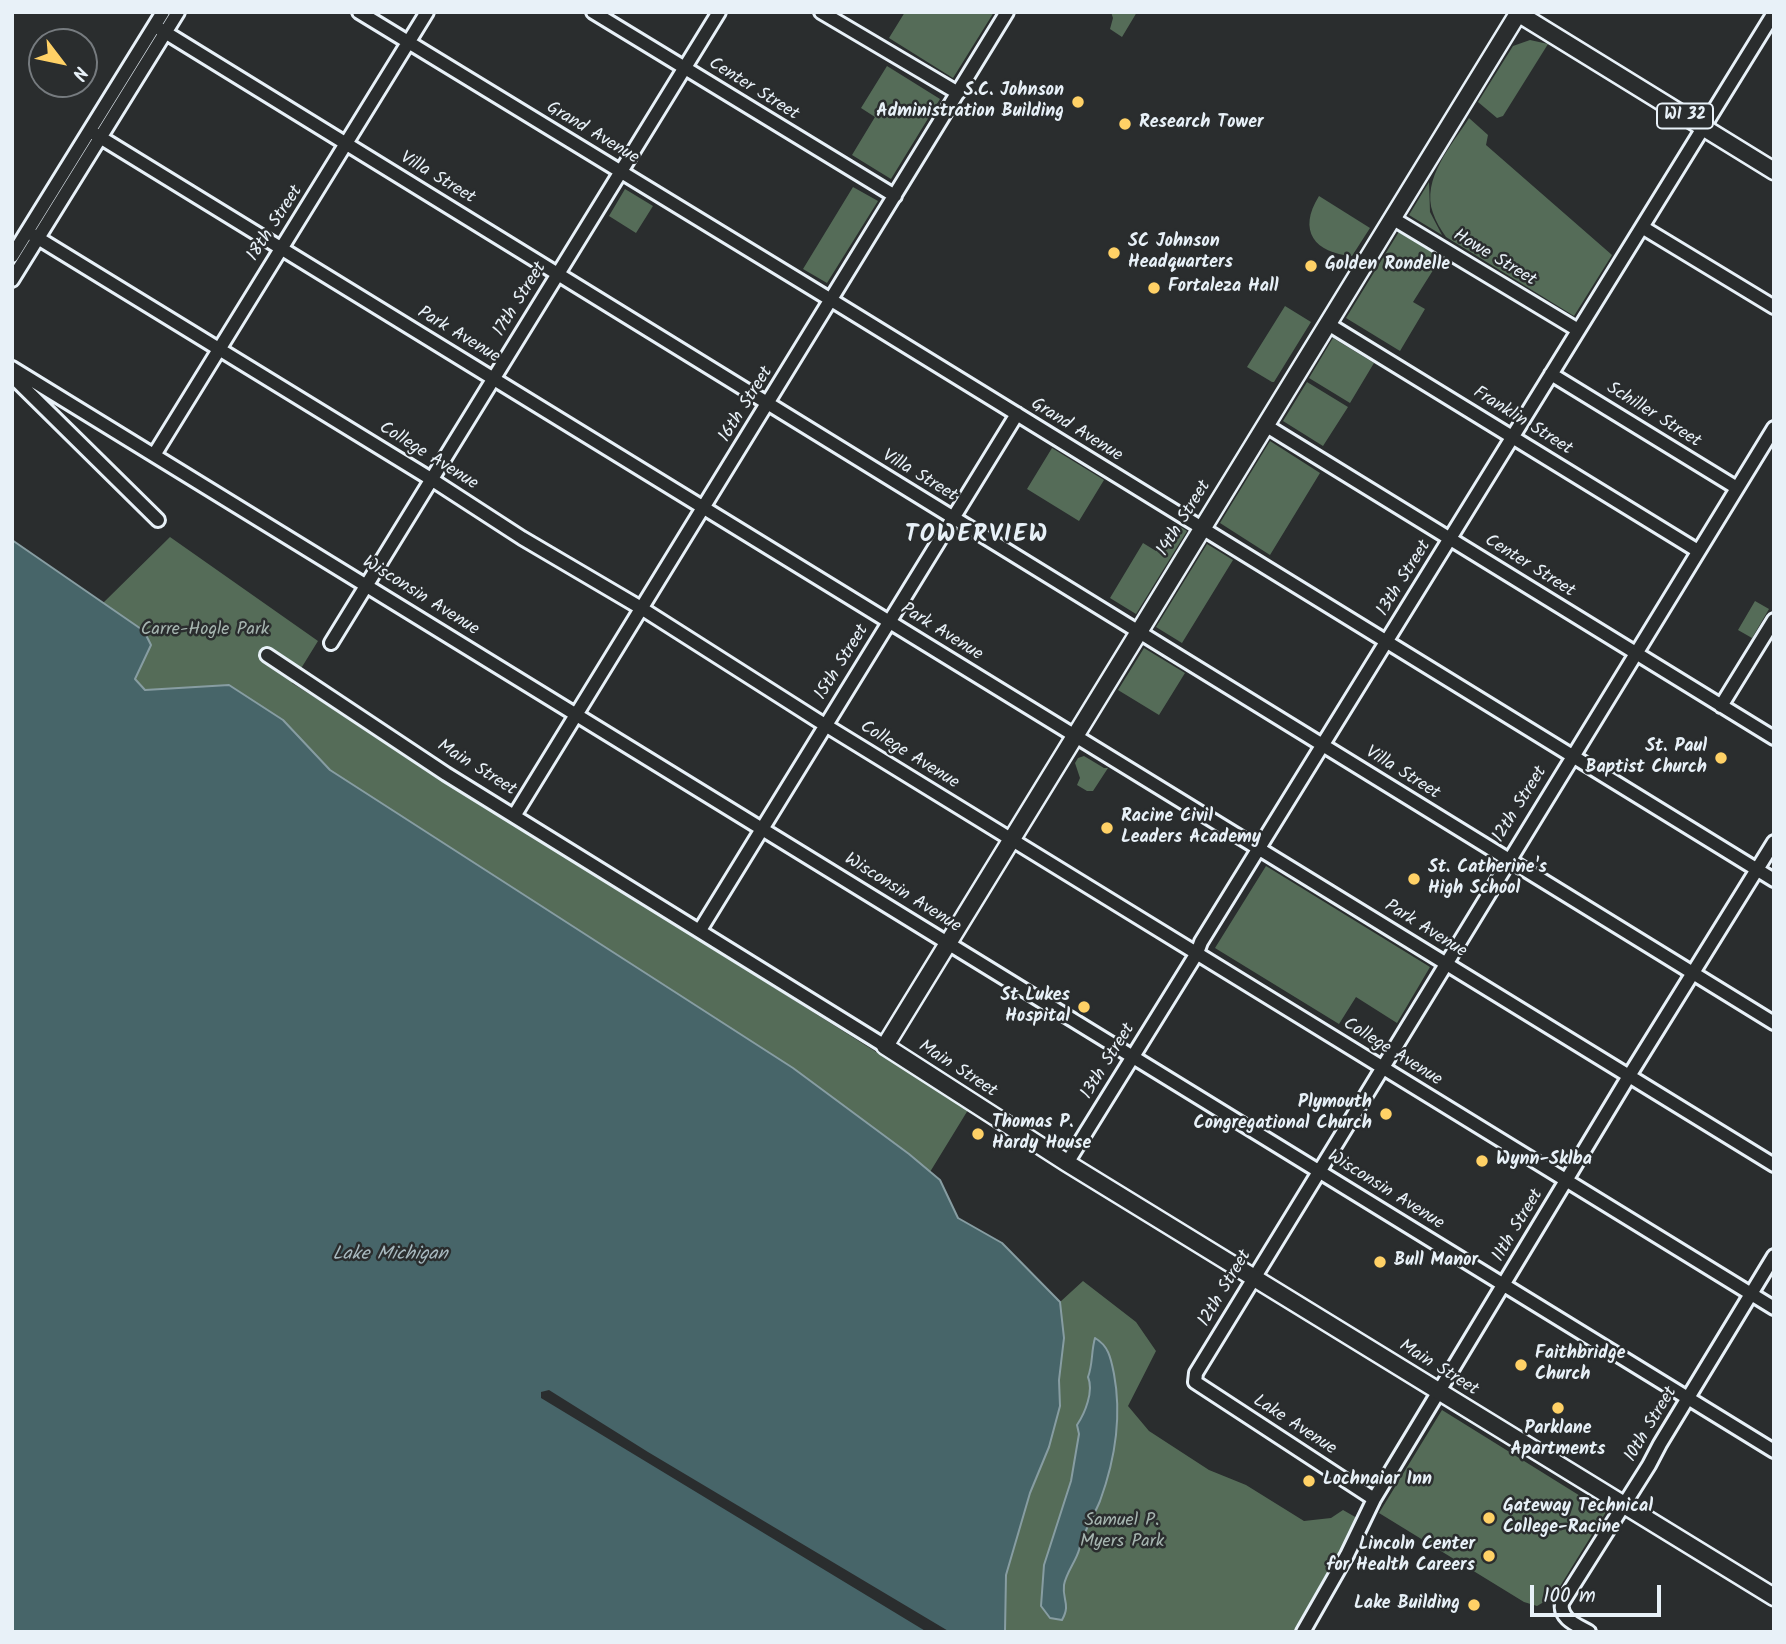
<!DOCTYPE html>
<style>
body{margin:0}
#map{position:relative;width:1786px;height:1644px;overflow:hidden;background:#2a2d2e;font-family:Kalam,sans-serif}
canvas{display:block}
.frame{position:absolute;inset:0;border:14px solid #e8f1f8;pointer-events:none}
.north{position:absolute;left:28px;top:28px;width:70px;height:70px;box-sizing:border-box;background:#2a2d2e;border:2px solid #767b7f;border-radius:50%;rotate:122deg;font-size:19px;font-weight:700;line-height:28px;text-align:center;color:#e8f1f8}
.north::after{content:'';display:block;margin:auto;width:24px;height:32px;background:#ffd166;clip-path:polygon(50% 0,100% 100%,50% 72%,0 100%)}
.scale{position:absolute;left:1530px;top:1585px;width:131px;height:32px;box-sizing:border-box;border:4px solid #e8f1f8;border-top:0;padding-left:9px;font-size:21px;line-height:24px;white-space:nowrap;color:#e8f1f8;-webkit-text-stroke:5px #2a2d2e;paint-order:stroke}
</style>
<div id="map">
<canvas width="1786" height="1644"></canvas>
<div class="frame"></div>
<div class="north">N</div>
<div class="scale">100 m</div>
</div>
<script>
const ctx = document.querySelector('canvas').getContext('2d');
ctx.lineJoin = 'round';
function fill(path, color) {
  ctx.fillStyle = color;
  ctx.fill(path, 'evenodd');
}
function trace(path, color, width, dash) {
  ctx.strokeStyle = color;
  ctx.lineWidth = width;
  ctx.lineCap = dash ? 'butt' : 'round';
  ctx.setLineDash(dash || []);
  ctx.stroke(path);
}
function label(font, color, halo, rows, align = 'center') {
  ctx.font = font + ' Kalam,sans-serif';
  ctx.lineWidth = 5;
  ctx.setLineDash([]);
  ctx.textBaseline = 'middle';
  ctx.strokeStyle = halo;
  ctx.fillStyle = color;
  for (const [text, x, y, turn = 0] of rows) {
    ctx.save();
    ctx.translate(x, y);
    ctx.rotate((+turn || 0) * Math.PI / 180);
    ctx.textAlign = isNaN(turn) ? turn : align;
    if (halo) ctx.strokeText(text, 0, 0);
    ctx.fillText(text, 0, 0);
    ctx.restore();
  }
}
fill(new Path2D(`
 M905,12H994L953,78L889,38Z
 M1111,12H1137L1122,37L1110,29L1113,18Z
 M1530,40L1548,44L1503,116L1497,118L1478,102L1513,46Z
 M887,66L940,99L891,179L852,155L875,117L861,108Z
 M1469,118L1488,135L1486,145L1612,255L1574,316L1446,237C1441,230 1436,222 1433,213C1421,179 1452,145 1469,118Z
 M1429,182L1430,212L1442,235L1409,215Z
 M853,187L878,201L827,283L803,269Z
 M625,189L653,206L636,233L609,216Z
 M1319,196L1370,228L1352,256C1315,253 1297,231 1319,196Z
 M1400,230L1442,256L1413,302L1425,309L1400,351L1346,318Z
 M1285,306L1311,322L1274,382H1272L1247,367Z
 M1333,338L1374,363L1350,403L1309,378Z
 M1307,382L1348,407L1323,446L1283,421Z
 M1270,441L1320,473L1270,555L1220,523Z
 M1052,448L1104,480L1079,521L1027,489Z
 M1174,523L1187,531L1136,614L1110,598L1143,543L1156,551Z
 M170,537L318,641L292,683L968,1110L930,1172L793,1068L330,770L283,720L229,685L145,690L135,679L103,603Z
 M1207,544L1233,560L1182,643L1156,627Z
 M1755,601L1769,609L1752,638L1738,630Z
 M1144,648L1185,673L1159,715L1118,690Z
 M1084,756L1104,768H1108L1093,791H1087L1077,785L1080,778L1075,763L1078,758Z
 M1266,866L1430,967L1397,1023L1356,997L1339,1024L1215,948Z
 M1083,1281L1136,1322L1156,1351L1128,1406L1149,1431L1209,1470L1246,1485L1304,1521L1331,1518L1343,1510L1364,1522L1303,1632H1005L1006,1575L1030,1493L1049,1447L1060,1406L1059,1380L1064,1338L1060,1302Z
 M1442,1410L1606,1512L1554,1596L1537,1606L1524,1602L1379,1513Z`), '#556c58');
const water = new Path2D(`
 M12,540L144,631L151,645L135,679L145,690L229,685L283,720L330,770L793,1068L909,1154L940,1180L958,1218L1002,1243L1060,1302L1064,1338L1059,1380L1060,1406L1049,1447L1030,1493L1006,1575L1005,1632H12Z
 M1095,1338C1109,1346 1111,1359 1114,1374C1122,1417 1115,1460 1100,1501C1093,1518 1083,1532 1079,1550C1076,1561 1066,1573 1064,1585C1062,1600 1071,1604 1062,1620L1050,1618L1041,1606L1044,1565L1071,1481L1079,1434L1077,1425C1085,1413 1094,1391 1088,1377C1093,1364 1091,1352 1095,1338Z`);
fill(water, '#476569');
trace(water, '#879da2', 2);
fill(new Path2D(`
 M549,1390L648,1452L950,1632H927L541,1398V1392Z`), '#2a2d2e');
const minor = new Path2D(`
 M359,12L841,306L1774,880
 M593,12L895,196
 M821,12L958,93
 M155,26L1774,1023
 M90,131L1774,1165
 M1392,218L1578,330
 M1642,227L1774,307
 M28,232L431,479L522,538L641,608L817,720L1774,1308
 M12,256L163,12
 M12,280L178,12
 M1328,324L1698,551
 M12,368L1774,1451
 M1551,374L1737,488
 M12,376L158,520
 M1265,425L1774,738
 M154,455L427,12
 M331,643L719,12
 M267,655L446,774L885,1046
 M1721,706L1774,620
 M514,816L1007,12
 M700,930L1017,414
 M1067,1163L1197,953L1201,942L1774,13
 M1374,1499L1195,1382L1196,1373L1774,428
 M1303,1632L1347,1555L1374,1499L1629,1076L1774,842
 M1589,1632C1577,1625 1559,1619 1562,1603L1649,1465L1660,1444L1774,1256`);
const major = new Path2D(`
 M1516,12L1774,171
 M1519,12L885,1046L1067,1163L1774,1597`);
trace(minor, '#e8f1f8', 18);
trace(major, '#e8f1f8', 21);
trace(minor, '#2a2d2e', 12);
trace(major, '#2a2d2e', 16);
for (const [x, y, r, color] of [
 [1078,102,7,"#ffd166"],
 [1125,124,7,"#ffd166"],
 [1114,253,7,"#ffd166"],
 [1311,266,7,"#ffd166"],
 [1154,288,7,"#ffd166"],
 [1721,758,7,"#ffd166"],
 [1107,828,7,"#ffd166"],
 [1414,879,7,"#ffd166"],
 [1084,1007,7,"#ffd166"],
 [1386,1114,7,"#ffd166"],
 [978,1134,7,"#ffd166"],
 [1482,1161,7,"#ffd166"],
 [1380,1262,7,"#ffd166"],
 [1521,1365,7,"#ffd166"],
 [1558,1408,7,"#ffd166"],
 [1309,1481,7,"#ffd166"],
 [1489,1518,7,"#ffd166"],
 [1489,1556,7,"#ffd166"],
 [1474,1605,7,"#ffd166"]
]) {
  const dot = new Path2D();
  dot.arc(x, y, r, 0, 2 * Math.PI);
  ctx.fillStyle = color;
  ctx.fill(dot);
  trace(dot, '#2a2d2e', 2.5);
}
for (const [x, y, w] of [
 [1685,116,56]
]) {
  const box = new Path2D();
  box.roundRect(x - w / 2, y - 12.5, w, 25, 5);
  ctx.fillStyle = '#2a2d2e';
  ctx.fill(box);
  trace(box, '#e8f1f8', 2);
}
label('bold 16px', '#e8f1f8', null, [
 ["WI 32",1685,116]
]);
label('18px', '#e8f1f8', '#2a2d2e', [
 ["Center Street",753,90,32],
 ["Grand Avenue",592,134,31],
 ["Villa Street",437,179,31],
 ["18th Street",276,224,-57],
 ["Howe Street",1494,259,31],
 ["17th Street",521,300,-58],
 ["Park Avenue",458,336,31],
 ["16th Street",747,405,-58],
 ["Schiller Street",1653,416,32],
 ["Franklin Street",1522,422,32],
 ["Grand Avenue",1076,431,32],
 ["College Avenue",428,457,32],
 ["Villa Street",919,477,31],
 ["14th Street",1185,519,-58],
 ["Center Street",1529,567,32],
 ["13th Street",1405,579,-58],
 ["Wisconsin Avenue",420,597,32],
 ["Park Avenue",941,633,32],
 ["15th Street",843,663,-58],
 ["College Avenue",909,756,32],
 ["Main Street",476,769,32],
 ["Villa Street",1402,774,32],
 ["12th Street",1521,805,-58],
 ["Wisconsin Avenue",902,894,32],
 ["Park Avenue",1425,930,32],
 ["College Avenue",1392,1053,32],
 ["13th Street",1109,1062,-58],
 ["Main Street",957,1070,33],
 ["Wisconsin Avenue",1385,1191,32],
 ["11th Street",1519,1226,-59],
 ["12th Street",1226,1289,-59],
 ["Main Street",1438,1369,32],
 ["10th Street",1652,1425,-59],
 ["Lake Avenue",1294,1426,33]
]);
label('bold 18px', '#e8f1f8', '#2a2d2e', [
 ["S.C. Johnson",1064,92,"right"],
 ["Administration Building",1064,113,"right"],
 ["Research Tower",1139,124],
 ["SC Johnson",1128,243],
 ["Headquarters",1128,264],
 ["Golden Rondelle",1325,266],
 ["Fortaleza Hall",1168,288],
 ["St. Paul",1707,748,"right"],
 ["Baptist Church",1707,769,"right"],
 ["Racine Civil",1121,818],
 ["Leaders Academy",1121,839],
 ["St. Catherine's",1428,869],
 ["High School",1428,890],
 ["St Lukes",1070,997,"right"],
 ["Hospital",1070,1018,"right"],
 ["Plymouth",1372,1104,"right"],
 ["Congregational Church",1372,1125,"right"],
 ["Thomas P.",992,1124],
 ["Hardy House",992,1145],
 ["Wynn-Sklba",1496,1161],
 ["Bull Manor",1394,1262],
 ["Faithbridge",1535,1355],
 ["Church",1535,1376],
 ["Parklane",1558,1430,"center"],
 ["Apartments",1558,1451,"center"],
 ["Lochnaiar Inn",1323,1481],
 ["Gateway Technical",1503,1508],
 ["College-Racine",1503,1529],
 ["Lincoln Center",1475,1546,"right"],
 ["for Health Careers",1475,1567,"right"],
 ["Lake Building",1460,1605,"right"]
], 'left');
label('18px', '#a6b5b0', '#2a2d2e', [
 ["Carre-Hogle Park",205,631],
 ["Samuel P.",1122,1522],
 ["Myers Park",1122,1543]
]);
label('italic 19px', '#a8b9bf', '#2a2d2e', [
 ["Lake Michigan",390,1256]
]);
ctx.letterSpacing = '2px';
label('bold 24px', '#e8f1f8', '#2a2d2e', [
 ["TOWERVIEW",977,537]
]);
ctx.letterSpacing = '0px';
</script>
